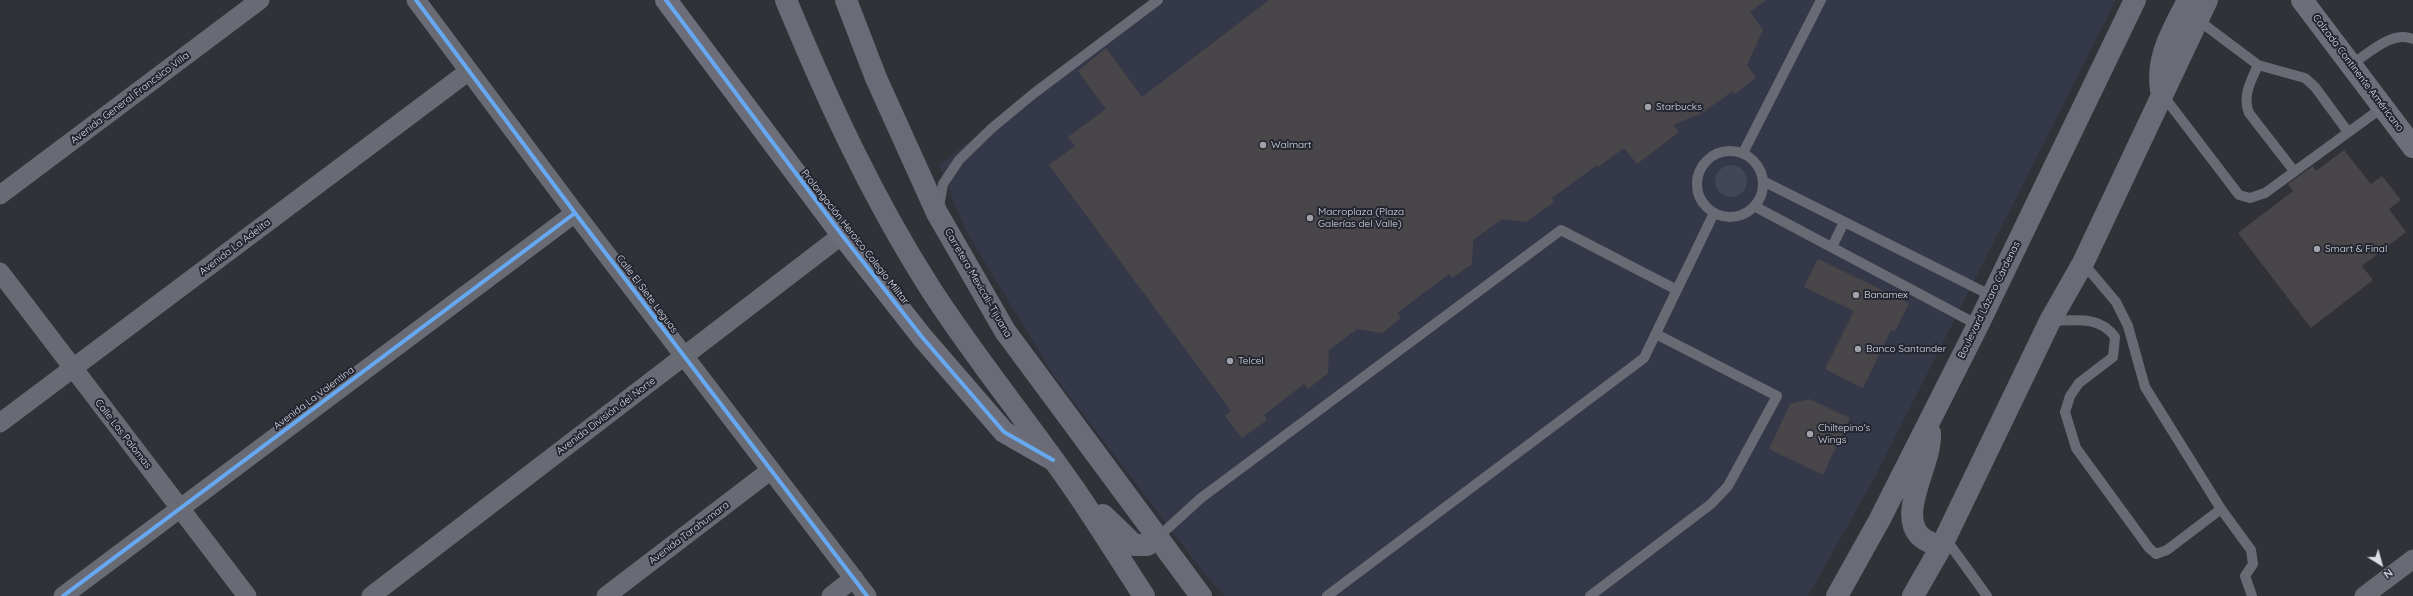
<!DOCTYPE html>
<meta charset="utf-8">
<style>
body{margin:0}
#map{position:relative;width:2413px;height:596px;overflow:hidden;background:#303238;font-family:Quicksand,sans-serif}
canvas{display:block}
.north{position:absolute;left:2361px;top:544px;width:40px;height:40px;-webkit-text-stroke:3px #242631;paint-order:stroke;rotate:143deg;font-size:11px;font-weight:700;line-height:16px;text-align:center;color:#dddfe6}
.north::after{content:'';display:block;margin:auto;width:14px;height:18px;background:#dddfe6;clip-path:polygon(50% 0,100% 100%,50% 72%,0 100%)}
</style>
<div id="map">
<canvas width="2413" height="596"></canvas>
<div class="north">N</div>
</div>
<script>
const ctx = document.querySelector('canvas').getContext('2d');
ctx.lineJoin = 'round';
function fill(path, color) {
  ctx.fillStyle = color;
  ctx.fill(path, 'evenodd');
}
function trace(path, color, width, dash) {
  ctx.strokeStyle = color;
  ctx.lineWidth = width;
  ctx.lineCap = dash ? 'butt' : 'round';
  ctx.setLineDash(dash || []);
  ctx.stroke(path);
}
function label(font, color, halo, rows, align = 'center') {
  ctx.font = font + ' Quicksand,sans-serif';
  ctx.lineWidth = 4;
  ctx.setLineDash([]);
  ctx.textBaseline = 'middle';
  ctx.strokeStyle = halo;
  ctx.fillStyle = color;
  for (const [text, x, y, turn = 0] of rows) {
    ctx.save();
    ctx.translate(x, y);
    ctx.rotate((+turn || 0) * Math.PI / 180);
    ctx.textAlign = isNaN(turn) ? turn : align;
    if (halo) ctx.strokeText(text, 0, 0);
    ctx.fillText(text, 0, 0);
    ctx.restore();
  }
}
fill(new Path2D(`
 M1156,0H2116L1875,477L1808,596H1225L1207,577L1054,376L966,231L939,165Z`), '#353848');
fill(new Path2D(`
 M1715 181a16 16 0 1 1 32 0a16 16 0 1 1-32 0Z`), '#424659');
fill(new Path2D(`
 M1269,0H1766L1750,12L1763,30L1747,65L1756,78L1735,94L1733,91L1702,113L1673,125L1679,132L1637,164L1624,148L1598,167L1597,165L1552,198L1554,202L1526,222L1502,219L1473,240L1472,264L1452,278L1449,274L1397,313L1401,318L1382,333L1357,329L1329,350L1328,373L1308,389L1304,384L1264,415L1267,420L1242,438L1225,416L1231,411L1049,165L1075,146L1068,137L1106,109L1078,71L1106,48L1142,97Z
 M2344,150L2371,184L2382,176L2401,200L2389,209L2406,232L2362,266L2373,280L2311,328L2238,233L2293,191L2288,184L2313,166L2316,171Z
 M1818,259L1909,303L1895,331L1891,330L1863,388L1825,369L1854,311L1804,287Z
 M1809,399L1850,418L1823,475L1769,449L1790,404Z`), '#484648');
trace(new Path2D(`
 M2198,20L2258,65L2305,78L2315,87L2348,132
 M2258,65C2251,81 2242,96 2249,113L2294,171
 M2351,65C2368,54 2392,30 2413,39
 M2162,94L2239,195L2250,198L2265,193L2383,107
 M1697 184a33 33 0 1 1 66 0a33 33 0 1 1-66 0Z
 M1743,153L1821,0
 M1763,181L1992,296
 M1754,206L1978,325
 M939,207L943,184L959,160L992,128L1033,94L1158,0
 M1832,247L1844,222
 M2083,263L2116,302L2128,326L2145,387L2221,509L2251,550L2253,564L2245,576L2252,596
 M2050,321C2075,321 2099,315 2115,337L2113,357L2079,383L2070,396L2065,412L2076,448L2149,548L2156,554L2167,550L2221,509
 M1157,538L1201,498L1561,230L1677,290
 M1945,538L1987,596
 M1327,596L1644,358L1714,213
 M1590,596L1711,504L1728,486L1777,396L1656,334`), '#696b74', 10);
trace(new Path2D(`
 M416,0L575,213L867,596
 M0,195L260,0
 M0,272L247,596
 M0,423L469,71
 M63,596L575,213
 M371,596L842,235
 M606,596L771,470
 M831,596L854,578
 M2364,596L2413,559`), '#696b74', 19);
trace(new Path2D(`
 M666,0L842,235L922,337L1004,432L1053,460
 M2302,0L2413,147`), '#6c6e79', 22);
trace(new Path2D(`
 M786,0C827,99 872,197 930,288C975,358 1028,422 1075,490C1099,525 1121,561 1144,596
 M846,0L876,78L937,213L1005,331L1201,596
 M2161,90C2156,55 2173,31 2188,0
 M1930,433C1932,463 1898,511 1919,535C1924,541 1934,544 1941,547
 M1103,515L1134,545H1147L1157,538
 M1837,596L1880,519L1978,325L2135,0
 M1913,596L1941,547L2050,321L2083,263L2207,0`), '#696c76', 22);
trace(new Path2D(`
 M416,0L575,213L867,596
 M666,0L842,235L922,337L1004,432L1053,460
 M63,596L575,213`), '#66a8f1', 4);
for (const [x, y, r, color] of [
 [1648,107,4,"#a0a2a9"],
 [1263,145,4,"#a0a2a9"],
 [1310,218,4,"#a0a2a9"],
 [2317,249,4,"#a0a2a9"],
 [1856,295,4,"#a0a2a9"],
 [1858,349,4,"#a0a2a9"],
 [1230,361,4,"#a0a2a9"],
 [1810,434,4,"#a0a2a9"]
]) {
  const dot = new Path2D();
  dot.arc(x, y, r, 0, 2 * Math.PI);
  ctx.fillStyle = color;
  ctx.fill(dot);
  trace(dot, '#242631', 1.5);
}
label('10px', '#dddfe6', '#242631', [
 ["Calzada Continente Américano",2358,73,53],
 ["Avenida General Francsico Villa",130,98,-37],
 ["Prolongación Heroico Colegio Militar",855,237,52],
 ["Avenida La Adelita",235,247,-37],
 ["Carretera Mexicali–Tijuana",978,283,60],
 ["Calle El Siete Leguas",647,294,53],
 ["Boulevard Lázaro Cárdenas",1989,300,-64],
 ["Avenida La Valentina",314,398,-37],
 ["Avenida División del Norte",606,416,-37],
 ["Calle Las Palomas",123,434,52],
 ["Avenida Tarahumara",689,533,-37]
]);
label('10px', '#dddfe6', '#242631', [
 ["Starbucks",1656,107],
 ["Walmart",1271,145],
 ["Macroplaza (Plaza",1318,212],
 ["Galerías del Valle)",1318,224],
 ["Smart & Final",2325,249],
 ["Banamex",1864,295],
 ["Banco Santander",1866,349],
 ["Telcel",1238,361],
 ["Chiltepino's",1818,428],
 ["Wings",1818,440]
], 'left');
</script>
